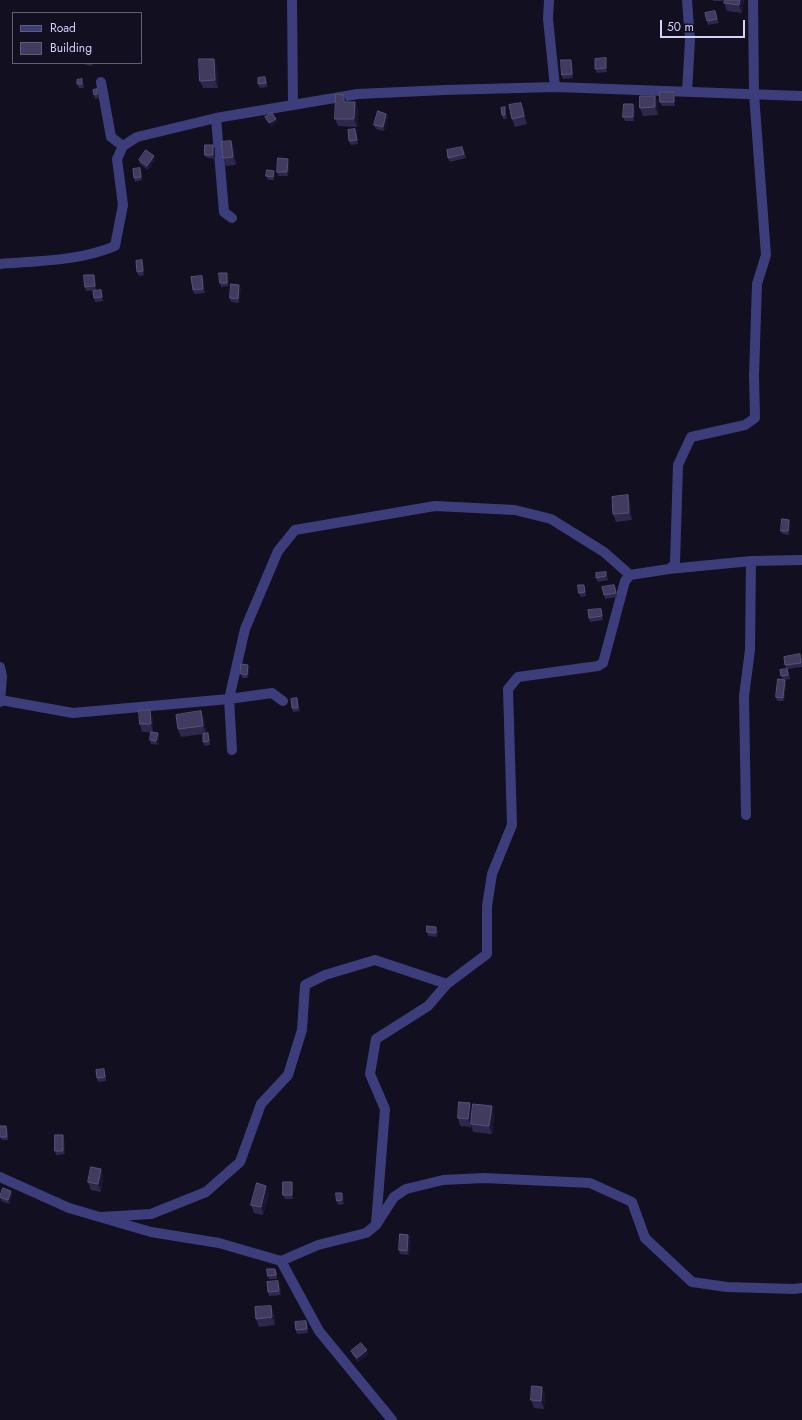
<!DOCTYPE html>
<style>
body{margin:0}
#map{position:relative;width:802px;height:1420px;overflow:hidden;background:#110f20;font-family:Jost,sans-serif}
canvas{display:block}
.legend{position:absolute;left:12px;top:12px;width:130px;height:52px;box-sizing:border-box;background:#110f20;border:1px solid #5f5d78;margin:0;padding:5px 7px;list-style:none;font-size:12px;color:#d4d1fb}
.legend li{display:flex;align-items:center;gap:8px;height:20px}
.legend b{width:20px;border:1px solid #5f5d78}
.scale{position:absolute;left:660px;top:20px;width:85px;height:18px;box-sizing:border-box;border:2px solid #d4d1fb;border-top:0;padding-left:5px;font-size:12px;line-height:14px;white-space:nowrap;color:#d4d1fb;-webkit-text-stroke:3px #110f20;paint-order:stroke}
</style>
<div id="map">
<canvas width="802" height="1420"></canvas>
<ul class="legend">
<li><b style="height:5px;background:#3d3d7b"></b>Road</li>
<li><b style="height:11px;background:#403b5f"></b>Building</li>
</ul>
<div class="scale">50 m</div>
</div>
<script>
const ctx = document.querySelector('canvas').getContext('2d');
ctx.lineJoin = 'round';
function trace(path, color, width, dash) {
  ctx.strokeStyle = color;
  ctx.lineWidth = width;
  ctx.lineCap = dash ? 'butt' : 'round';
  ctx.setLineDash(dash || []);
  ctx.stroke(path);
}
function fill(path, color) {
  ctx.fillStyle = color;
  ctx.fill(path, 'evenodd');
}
trace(new Path2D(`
 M292,0L293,105
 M549,0L548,19L555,87
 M101,82L111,137L123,146
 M687,92L690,40L687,0
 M216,118L224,212L232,218
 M0,264C38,261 80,261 115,246L123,205L117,159L123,146L137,137L216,118L358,94L445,90L555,87L802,96
 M669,569L751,561L802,560
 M0,667L2,676L0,702
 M0,700L73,713L229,699L272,693L283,701
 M232,750L229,699L245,629L278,551L295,530L435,506L515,510L551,519L604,552L630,575
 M746,815L744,696L750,650L751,561
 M0,1177L69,1208L151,1232L219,1243L281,1261L319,1331L392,1420
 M101,1217L151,1214L206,1192L240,1162L261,1104L288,1075L302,1030L305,985L325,975L375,960L447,984L487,954V906L492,874L512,825L508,689L518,677L598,666L603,663L625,581L630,575L669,569L675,564L678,465L691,437L745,425L755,418L754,376L757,284L766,255L754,94L753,0
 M376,1224L385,1109L370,1074L376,1039L428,1006L447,984
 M281,1261L318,1245L366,1233L376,1225L394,1197L406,1189L443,1180L484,1178L590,1183L632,1202L645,1238L692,1282L727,1287L794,1289L802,1288`), '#3d3d7b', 10);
fill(new Path2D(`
 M713,0H723V1H713Z
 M744,0L742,13L727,11L724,3Z
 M715,11L719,23L708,25L707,21Z
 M606,58L607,62V72L597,73L595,69Z
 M214,59L217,67L218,88H203L200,81Z
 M79,63H93L92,66Z
 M572,64L573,78L563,79L562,75Z
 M267,81V87L260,88L258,84Z
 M83,83L84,88H79L77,84Z
 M97,89L98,93L99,98L95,99L94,95Z
 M674,92L675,96V106H662L660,102Z
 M655,96L658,104V115L643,116L640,108Z
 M347,102H355L358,110L357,127L338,126L335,119Z
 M521,103L524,110L527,124L515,127L512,119Z
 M635,108L634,121H625L623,117Z
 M506,111L507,119H503L502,115Z
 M386,114L388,117L384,131L376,129L374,125Z
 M355,129L356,133L358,144L351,145L349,141Z
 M231,141L234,148L236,165L226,166L223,158Z
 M215,149V159L207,158L205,155Z
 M464,151L466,158L450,162L448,158Z
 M139,160H155L148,170L140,164Z
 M289,163L288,176H278L277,172Z
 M141,172L142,180L135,182L134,178Z
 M275,175L274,180H268L266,176Z
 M143,264L144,275L139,276L137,272Z
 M202,276L203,280L205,293L194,294L193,290Z
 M228,277L229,286L221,287L220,283Z
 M95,279L96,290L86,291L85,287Z
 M239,285L241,289L239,303L231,302L230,298Z
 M101,290L102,293L103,301L95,302L94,298Z
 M630,503L632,520L616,522L613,514Z
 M791,524L789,535L782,534L781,531Z
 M607,576L608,580L598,582L596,578Z
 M614,585L616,589L617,597L605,599L604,595Z
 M585,589L586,596L581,597L579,593Z
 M601,609L602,613L603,620L590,622L589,618Z
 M802,658V667L787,669L785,665Z
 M249,669L248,678H242L241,674Z
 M787,669L789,673L790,679L783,680L781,676Z
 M786,684L784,701H777L776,697Z
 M297,698L298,702L300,711L293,712L292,708Z
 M201,711L204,719L206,733L209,737L210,745L205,746L203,742V734L181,737L178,729Z
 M153,717V732H142L140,724Z
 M158,733L159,737L158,745L151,744L150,740Z
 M438,931L437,937L428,936L427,932Z
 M105,1073L106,1081L98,1082L97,1078Z
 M472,1111L494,1114L492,1134L473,1132L471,1125V1127L460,1126L458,1118Z
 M8,1130V1140H2L0,1137Z
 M64,1139L65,1154L56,1155L55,1151Z
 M101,1169L103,1176L101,1192L91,1190L88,1182Z
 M293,1186V1199H285L283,1195Z
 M11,1191L12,1195L9,1204L1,1201L0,1196Z
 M269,1194L263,1215L254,1213L251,1205Z
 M344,1197V1204L338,1205L337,1201Z
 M408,1235L410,1238L409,1255L400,1254L399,1250Z
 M275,1269L277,1273V1279H269L268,1276Z
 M280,1285L281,1295L269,1296L268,1292Z
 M271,1306L274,1313L275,1325L259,1327L256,1319Z
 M308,1325V1333L297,1334L296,1330Z
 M367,1350L368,1354L358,1362L352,1354L351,1351Z
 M542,1387L545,1395L544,1409L534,1408L531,1400Z`), '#2e294c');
fill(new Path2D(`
 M740,0H744L742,13L739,5Z
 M606,58L607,62V72L606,68Z
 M214,59L217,67L218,88L215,80Z
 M571,60L572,64L573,78L572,74Z
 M674,92L675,96V106L674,102Z
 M344,95L347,102H344Z
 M655,96L658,104V115L655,107Z
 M355,102L358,110L357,127L354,119Z
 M521,103L524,110L527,124L524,116Z
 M633,104L635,108L634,121L633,117Z
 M505,107L506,111L507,119L505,115Z
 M386,114L388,117L384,131L383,127Z
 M276,119L278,122L271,127L269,123Z
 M231,141L234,148L236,165L233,157Z
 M213,145L215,149V159L213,155Z
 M154,156L155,160L148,170L147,166Z
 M288,159L289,163L288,176L287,172Z
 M274,171L275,175L274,180L273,177Z
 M142,260L143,264L144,275L143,271Z
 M227,273L228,277L229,286L227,283Z
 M94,275L95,279L96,290L95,286Z
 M202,276L203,280L205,293L203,289Z
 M239,285L241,289L239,303L238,299Z
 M628,495L630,503L632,520L629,513Z
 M789,520L791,524L789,535L788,531Z
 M248,665L249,669L248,678L247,675Z
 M785,680L786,684L784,701L783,698Z
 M297,698L298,702L300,711L298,708Z
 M150,710L153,717V732L151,724Z
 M201,711L204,719L206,733L203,726Z
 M158,733L159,737L158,745L156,741Z
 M436,927L438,931L437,937L436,933Z
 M470,1103L472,1111L471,1127L468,1119Z
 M492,1106L494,1114L492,1134L489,1126Z
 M6,1126L8,1130V1140L7,1137Z
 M63,1135L64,1139L65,1154L63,1151Z
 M101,1169L103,1176L101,1192L98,1184Z
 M292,1182L293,1186V1199L292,1195Z
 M266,1186L269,1194L263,1215L261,1207Z
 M11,1191L12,1195L9,1204L8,1200Z
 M342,1193L344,1197V1204L342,1200Z
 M408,1235L410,1238L409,1255L407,1251Z
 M278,1281L280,1285L281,1295L279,1291Z
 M271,1306L274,1313L275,1325L272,1317Z
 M306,1321L308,1325V1333L307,1329Z
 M367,1350L368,1354L358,1362L357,1358Z
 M542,1387L545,1395L544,1409L541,1401Z`), '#1b1733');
const building = new Path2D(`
 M725,0H740L739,5L724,3Z
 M715,11L717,19L707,21L705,13Z
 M606,58V68L595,69V59Z
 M199,59H214L215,80L200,81Z
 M561,60H571L572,74L562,75Z
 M265,77L266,83L258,84V78Z
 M82,79V84H77V80Z
 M97,89V94L94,95L93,90Z
 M660,92H674V102H660Z
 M336,94L344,95V102H355L354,119H335Z
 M640,96H655V107L640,108Z
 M521,103L524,116L512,119L509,105Z
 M624,104H633V117H623Z
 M505,107V115H502L501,108Z
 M378,111L386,114L383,127L374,125Z
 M272,113L276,119L269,123L265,117Z
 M355,129L357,140L349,141L348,130Z
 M231,141L233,157L223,158L221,142Z
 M205,145H213V155H205Z
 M462,147L464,154L448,158L447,150Z
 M146,150L154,156L147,166L139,160Z
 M278,158L288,159L287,172H277Z
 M140,168L141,177L134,178L133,169Z
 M267,170L274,171L273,177L266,176Z
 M142,260L143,271L137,272L136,261Z
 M219,273H227V283H220Z
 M84,275H94L95,286L85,287Z
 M202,276L203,289L193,290L191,277Z
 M231,284L239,285L238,299L230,298Z
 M101,290L102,297L94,298L93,291Z
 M628,495L629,513L613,514L612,497Z
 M782,519L789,520L788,531H781Z
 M606,572V576L596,578V573Z
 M578,585H584L585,592L579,593Z
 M614,585L616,593L604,595L602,587Z
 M601,609L602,616L589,618L588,610Z
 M800,654L801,663L785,665L784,657Z
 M241,664L248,665L247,675L241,674Z
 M787,669L788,675L781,676L780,670Z
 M778,679L785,680L783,698L776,697Z
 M297,698L298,708H292L291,699Z
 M139,710H150L151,724H140Z
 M201,711L203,726L178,729L176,715Z
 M151,732L158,733L156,741L150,740Z
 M208,733L209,741L203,742V734Z
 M427,926L436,927V933L427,932Z
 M104,1069L105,1077L97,1078L96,1070Z
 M459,1102L470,1103L468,1119L458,1118Z
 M473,1104L492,1106L489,1126L471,1124Z
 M0,1126H6L7,1137H0Z
 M55,1135H63V1151H55Z
 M91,1167L101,1169L98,1184L88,1182Z
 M283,1182H292V1195H283Z
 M257,1183L266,1186L261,1207L251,1205Z
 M3,1188L11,1191L8,1200L0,1197Z
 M336,1193H342V1200L337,1201Z
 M400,1234L408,1235L407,1251L399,1250Z
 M267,1269H275L276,1275L268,1276Z
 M278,1281L279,1291L268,1292L267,1282Z
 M271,1306L272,1317L256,1319L255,1307Z
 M306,1321L307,1329L296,1330L295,1322Z
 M361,1343L367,1350L357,1358L351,1351Z
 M532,1386L542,1387L541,1401L531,1400Z`);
fill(building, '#403b5f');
trace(building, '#575277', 1);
</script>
